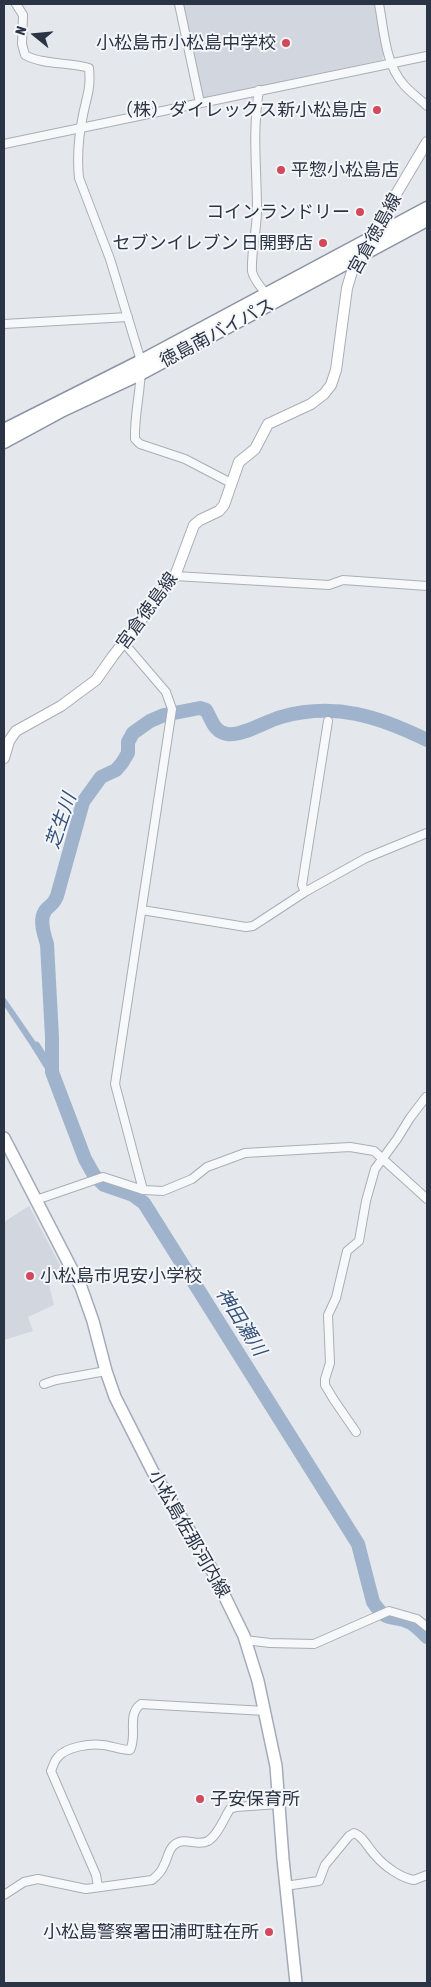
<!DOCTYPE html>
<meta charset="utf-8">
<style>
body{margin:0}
#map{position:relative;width:431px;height:1987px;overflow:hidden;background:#e4e7ec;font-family:"Asap Condensed",sans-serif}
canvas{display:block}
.frame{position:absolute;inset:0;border:5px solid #2b3445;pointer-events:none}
.north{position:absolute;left:10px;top:10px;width:50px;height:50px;-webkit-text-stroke:4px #f4f6f9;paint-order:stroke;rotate:287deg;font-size:14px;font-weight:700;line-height:20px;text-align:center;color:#2b3445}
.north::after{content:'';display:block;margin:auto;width:18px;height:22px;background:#2b3445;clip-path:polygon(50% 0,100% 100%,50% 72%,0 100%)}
</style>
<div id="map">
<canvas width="431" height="1987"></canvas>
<div class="frame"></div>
<div class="north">N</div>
</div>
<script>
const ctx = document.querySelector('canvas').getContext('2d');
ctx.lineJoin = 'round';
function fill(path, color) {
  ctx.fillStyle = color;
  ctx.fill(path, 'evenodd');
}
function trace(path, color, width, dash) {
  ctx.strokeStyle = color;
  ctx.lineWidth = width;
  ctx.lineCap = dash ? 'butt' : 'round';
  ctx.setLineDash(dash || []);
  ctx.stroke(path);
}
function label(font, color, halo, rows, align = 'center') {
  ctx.font = font + ' "Asap Condensed","Noto Sans JP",sans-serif';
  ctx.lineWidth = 4;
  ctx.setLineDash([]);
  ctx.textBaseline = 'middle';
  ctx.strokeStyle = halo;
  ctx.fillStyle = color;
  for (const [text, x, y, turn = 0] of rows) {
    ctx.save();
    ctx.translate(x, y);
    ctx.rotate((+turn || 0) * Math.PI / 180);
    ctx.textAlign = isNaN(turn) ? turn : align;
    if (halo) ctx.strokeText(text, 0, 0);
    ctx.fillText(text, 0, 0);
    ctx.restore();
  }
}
fill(new Path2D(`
 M181,4H374L384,55L382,60L204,98L200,96Z
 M29,1206L63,1271L48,1281L54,1305L28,1317L33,1331L4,1340V1222Z`), '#d2d6de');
fill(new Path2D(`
 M4,996L44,1054L38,1057L4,1006Z`), '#9fb4cc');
trace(new Path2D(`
 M36,1046L52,1072`), '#9fb4cc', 9);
trace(new Path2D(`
 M427,740C378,716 335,702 281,717C266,721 241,737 227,734C214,732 212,720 206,710L200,708L164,715L150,721L133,733L128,742V753L122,763L116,770L101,777L83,802L57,896C53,906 49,905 45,911C39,920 44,935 47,944L52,1037V1072L85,1159L94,1175L104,1185L133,1195L144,1203L358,1544L373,1602C388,1625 392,1613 411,1623C417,1627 422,1632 427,1637`), '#9fb4cc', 14);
const minor = new Path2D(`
 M16,4L23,15L22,44L25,55C43,65 69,62 89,68C91,89 87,95 83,115C79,134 77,158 79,178L110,259L141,361C142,387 134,413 135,439L140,444L185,459L231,483
 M179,4L200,103
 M379,4C384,30 385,64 404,85C411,93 420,99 427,106
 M259,90C252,133 257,168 257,210C257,230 251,251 252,271C253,279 261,287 266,294
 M4,144L427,56
 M4,324L128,317
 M175,576L329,585L343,580L427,586
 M124,643L166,692L172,709L115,1084L143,1190
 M305,892L302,885L328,721
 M142,910L246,927L253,926L305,892L366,858L427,833
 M36,1200L103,1177L143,1190L163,1191L192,1179L207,1167L245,1153L350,1147L374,1151L427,1199
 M44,1384L56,1380L106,1371
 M356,1432L334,1400L325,1385V1379L330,1363L328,1315L336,1298L347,1251L359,1241L366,1201L375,1169L397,1139L410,1118L426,1097
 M245,1640L270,1643L314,1644L389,1611L417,1619L427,1627
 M285,1886L319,1881L325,1865L349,1836L354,1833C363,1836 368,1848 375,1855C384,1866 401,1878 414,1880L427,1875
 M98,1887L96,1875L51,1771C53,1767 54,1761 58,1757C66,1747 91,1743 103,1745C113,1746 120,1750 130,1750C138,1735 126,1715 141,1704L265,1711
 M4,1895L24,1882L38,1879L86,1889L152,1880C157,1876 162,1871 164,1865C168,1858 168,1850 174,1845C185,1836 197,1847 208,1841C218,1835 224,1818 230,1809L236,1807L279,1804`);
const secondary = new Path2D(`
 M370,238L427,142
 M4,758L9,741L16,731L61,706L96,680L113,656L175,576L194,525L200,520L219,511L224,505L239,462L255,449L268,424L311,404L324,394L331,385L336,370L347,288L353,268L360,255`);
const primary = new Path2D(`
 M4,1138L81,1287L93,1321L106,1371L115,1397L153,1472L205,1556L244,1636L258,1681L276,1766L283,1859L296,1983`);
const trunk = new Path2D(`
 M4,430L141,361L427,208
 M4,442L63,410L142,373L427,220`);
trace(minor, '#a9aeb7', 10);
trace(secondary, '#a9aeb7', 12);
trace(primary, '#a3abb8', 14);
trace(trunk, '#8b94a3', 15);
trace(minor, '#f7f8fa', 8);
trace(secondary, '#fff', 10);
trace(primary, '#fff', 11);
trace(trunk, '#fff', 12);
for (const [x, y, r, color] of [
 [286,43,5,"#d1495b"],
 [377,110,5,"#d1495b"],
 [281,170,5,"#d1495b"],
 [360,212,5,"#d1495b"],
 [323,243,5,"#d1495b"],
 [30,1276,5,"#d1495b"],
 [200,1799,5,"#d1495b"],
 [269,1932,5,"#d1495b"]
]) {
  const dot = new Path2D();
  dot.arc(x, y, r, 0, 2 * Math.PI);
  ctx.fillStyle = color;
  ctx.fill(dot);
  trace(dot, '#f4f6f9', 2);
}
label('18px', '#2b3445', '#f4f6f9', [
 ["小松島市小松島中学校",276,43],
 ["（株）ダイレックス新小松島店",367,110],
 ["平惣小松島店",291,170,"left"],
 ["コインランドリー",350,212],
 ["セブンイレブン 日開野店",313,243],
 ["小松島市児安小学校",40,1276,"left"],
 ["子安保育所",210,1799,"left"],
 ["小松島警察署田浦町駐在所",259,1932]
], 'right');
label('18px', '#2b3445', '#f4f6f9', [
 ["宮倉徳島線",375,234,-61],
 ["徳島南バイパス",217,333,-28],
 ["宮倉徳島線",147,611,-54],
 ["小松島佐那河内線",189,1534,60]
]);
label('italic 19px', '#34527a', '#f4f6f9', [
 ["芝生川",61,821,-71],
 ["神田瀬川",241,1322,58]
]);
</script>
